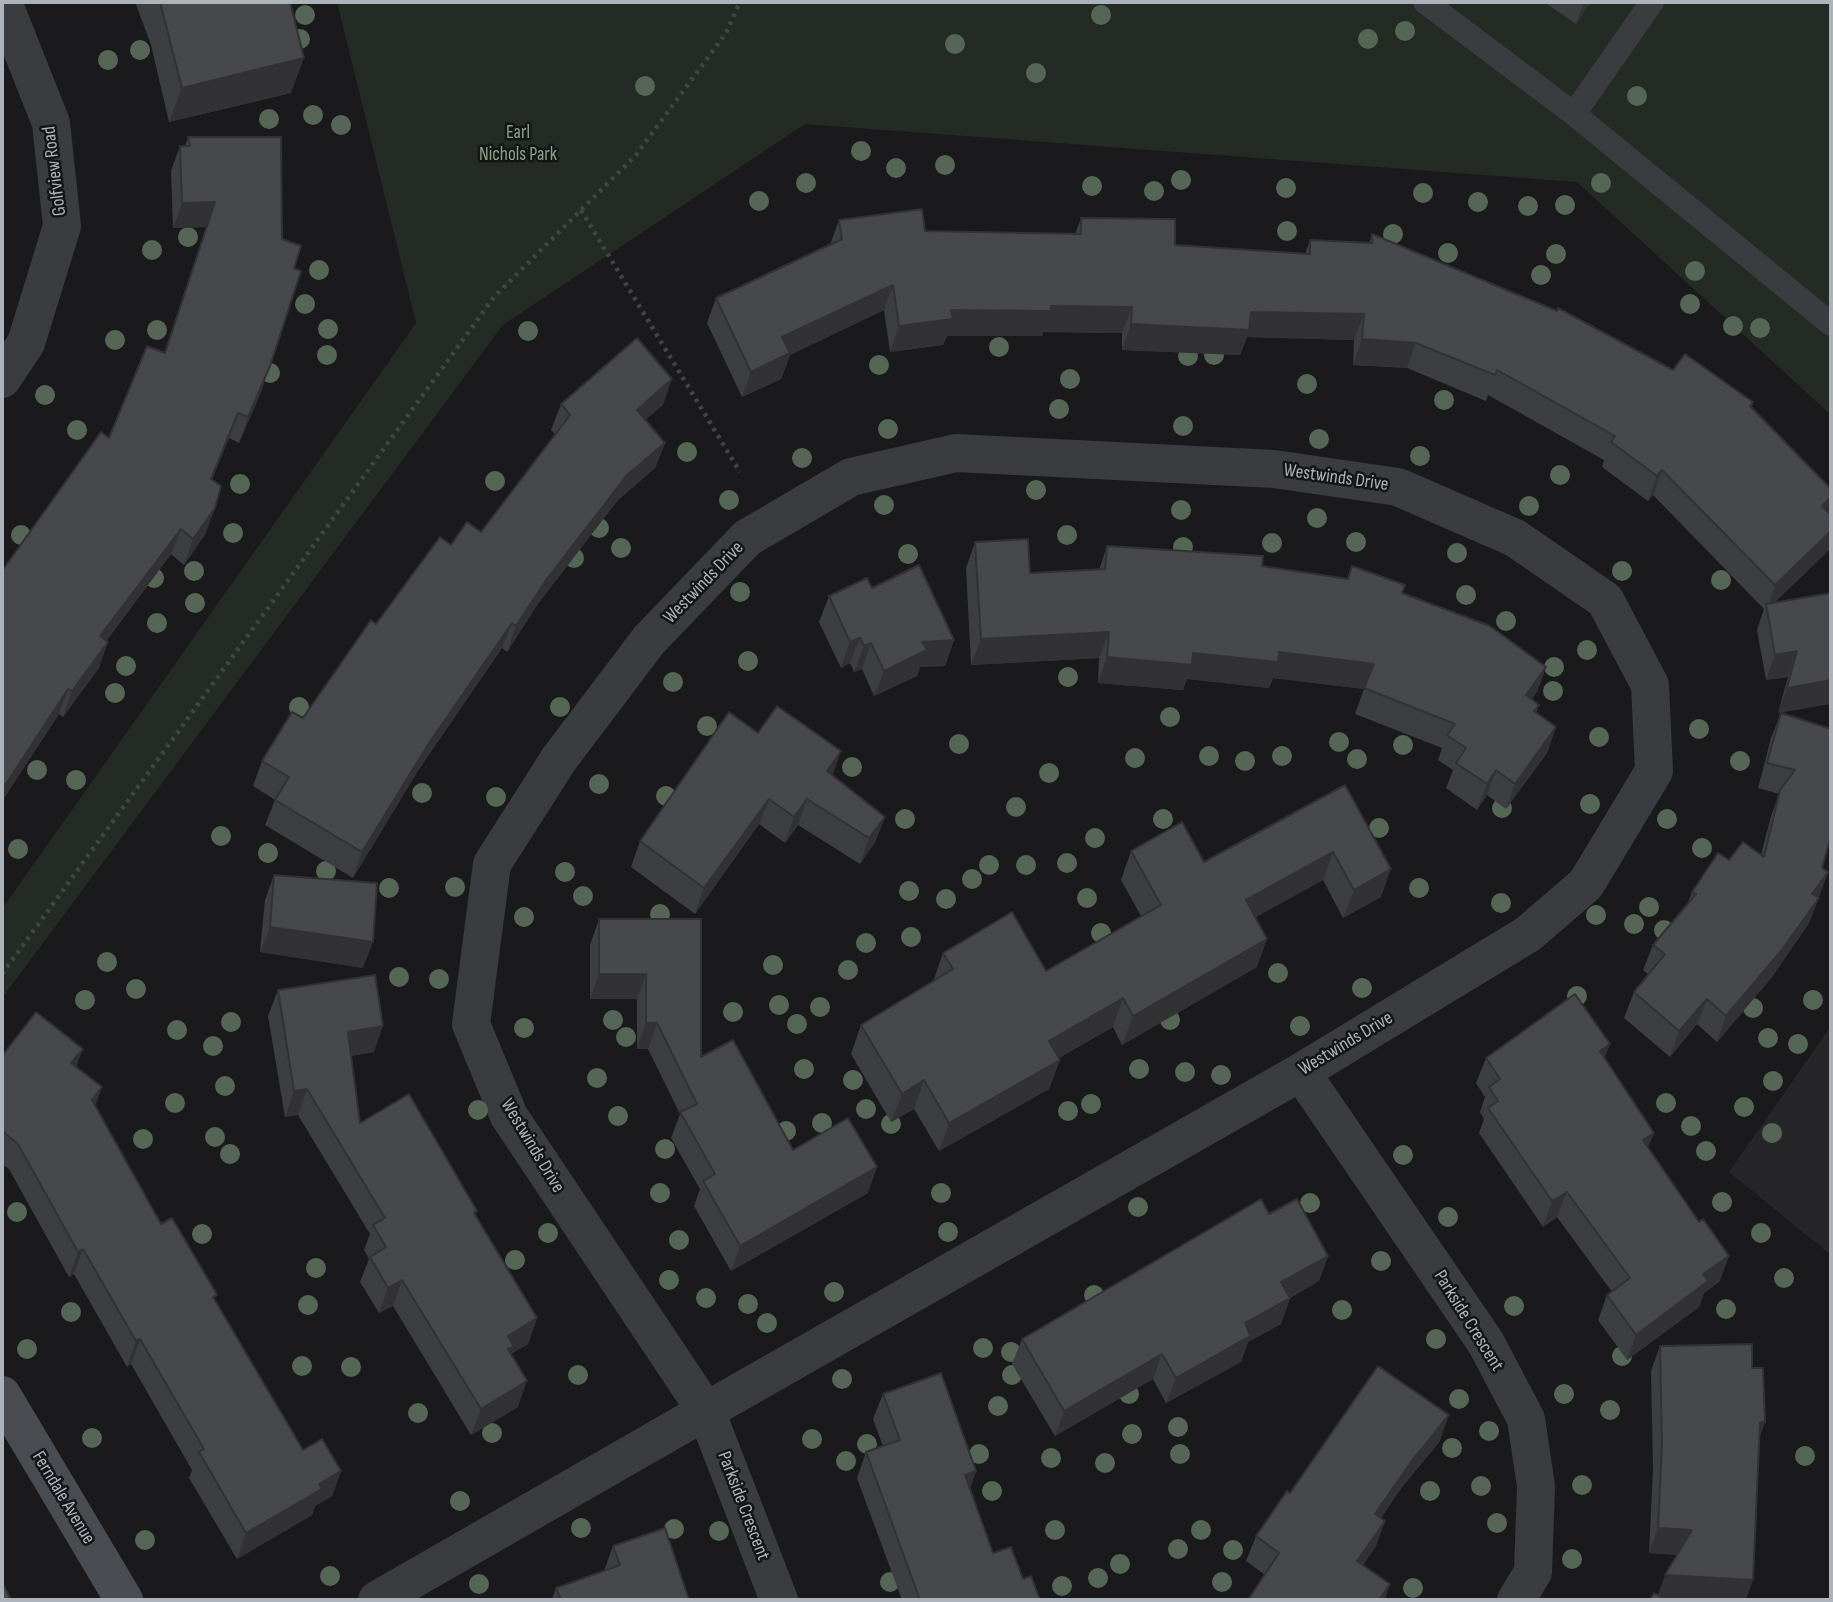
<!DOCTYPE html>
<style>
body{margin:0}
#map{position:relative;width:1833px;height:1602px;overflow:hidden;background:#1a1a1c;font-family:"Sofia Sans Condensed",sans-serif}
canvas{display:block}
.frame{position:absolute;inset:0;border:4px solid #adb3ba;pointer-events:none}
</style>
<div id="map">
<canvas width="1833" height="1602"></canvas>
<div class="frame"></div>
</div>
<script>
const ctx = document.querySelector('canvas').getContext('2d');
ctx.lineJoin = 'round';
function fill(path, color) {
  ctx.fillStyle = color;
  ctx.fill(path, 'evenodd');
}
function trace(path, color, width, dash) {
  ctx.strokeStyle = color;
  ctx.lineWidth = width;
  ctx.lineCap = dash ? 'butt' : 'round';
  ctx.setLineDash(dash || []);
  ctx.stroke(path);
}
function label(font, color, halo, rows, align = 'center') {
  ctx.font = font + ' "Sofia Sans Condensed",sans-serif';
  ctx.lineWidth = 5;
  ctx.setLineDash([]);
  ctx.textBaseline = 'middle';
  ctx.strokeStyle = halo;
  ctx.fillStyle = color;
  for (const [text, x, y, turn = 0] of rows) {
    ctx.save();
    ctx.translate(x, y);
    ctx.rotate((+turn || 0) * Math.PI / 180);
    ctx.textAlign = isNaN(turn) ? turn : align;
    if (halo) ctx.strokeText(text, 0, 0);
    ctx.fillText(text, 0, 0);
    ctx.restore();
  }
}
fill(new Path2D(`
 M1831,1026V1255L1729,1172Z`), '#262629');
fill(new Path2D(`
 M337,2H1831V415L1577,182L805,124L503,325L2,998V909L416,323Z`), '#242b24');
trace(new Path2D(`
 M581,210L740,472
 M2,974L494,297L636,155L726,33L740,2`), '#414447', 4.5, [3.5, 5]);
trace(new Path2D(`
 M1425,2L1574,114
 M1652,2L1574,114L1831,324`), '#3b3c40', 24);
trace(new Path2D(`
 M2,379L26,343L62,226L51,123L3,2
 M1301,1072L1486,1343L1526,1419L1536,1486L1533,1572L1516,1600
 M377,1600L706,1411L1301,1072L1528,934L1586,884L1654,771L1650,685L1605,600L1515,538L1398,487L1274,469L956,453L851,477L747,538L649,640L559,759L492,864L471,1024L509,1116L706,1411L779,1600`), '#3b3c40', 38);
trace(new Path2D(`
 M2,1395L124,1600`), '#494c50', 38);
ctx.fillStyle = '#566656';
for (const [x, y] of [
 [305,15],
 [1101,15],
 [1405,31],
 [300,39],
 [1368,39],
 [955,44],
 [140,50],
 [108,60],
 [1036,73],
 [645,86],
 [1637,96],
 [313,115],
 [269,119],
 [341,125],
 [861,151],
 [945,165],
 [896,168],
 [1181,180],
 [806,183],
 [1601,183],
 [1092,186],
 [1286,188],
 [1154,191],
 [1423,193],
 [759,201],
 [1478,202],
 [1565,205],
 [1528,206],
 [1287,231],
 [1393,234],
 [188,237],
 [152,250],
 [1448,253],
 [1556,254],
 [319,270],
 [1695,271],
 [1541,275],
 [305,304],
 [1690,304],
 [1733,326],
 [1760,328],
 [328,329],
 [157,330],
 [528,331],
 [115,340],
 [999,347],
 [327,355],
 [1214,355],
 [1188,356],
 [879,365],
 [270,373],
 [1070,379],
 [1307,384],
 [45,395],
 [1444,400],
 [1059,409],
 [1183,426],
 [888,429],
 [77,430],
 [1319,439],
 [687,452],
 [1420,456],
 [802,458],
 [1560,475],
 [495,481],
 [240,484],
 [1036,490],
 [729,500],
 [884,505],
 [1529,506],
 [1181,510],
 [1317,518],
 [599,528],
 [233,533],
 [21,535],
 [1067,535],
 [1356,542],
 [1272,543],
 [1183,547],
 [621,548],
 [1457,553],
 [908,554],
 [574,558],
 [194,571],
 [1622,571],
 [154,578],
 [1721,580],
 [740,592],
 [1466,595],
 [195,603],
 [1506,621],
 [157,623],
 [1587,650],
 [748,661],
 [126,666],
 [1554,667],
 [1068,677],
 [673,682],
 [1553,691],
 [115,693],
 [299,707],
 [560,707],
 [1170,717],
 [707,726],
 [1699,729],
 [1599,737],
 [1339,742],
 [959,744],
 [1403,745],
 [1209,756],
 [1282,756],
 [1135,758],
 [1357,759],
 [1245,761],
 [1740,761],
 [852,767],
 [37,770],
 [1049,773],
 [76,780],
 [599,784],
 [422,793],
 [666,796],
 [496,797],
 [1590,804],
 [1016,807],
 [1502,808],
 [905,819],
 [1163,819],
 [1667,819],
 [1379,828],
 [221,836],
 [1095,838],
 [1702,848],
 [18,849],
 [268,853],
 [1067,863],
 [989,865],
 [1026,865],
 [326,871],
 [565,872],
 [972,879],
 [455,887],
 [389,888],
 [1419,888],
 [909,891],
 [583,896],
 [1087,898],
 [946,899],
 [1501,903],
 [1649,907],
 [660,914],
 [1596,915],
 [524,917],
 [1634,924],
 [1664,930],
 [1101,933],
 [911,937],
 [866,943],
 [107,962],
 [773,965],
 [848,970],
 [1278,973],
 [399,977],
 [439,979],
 [1362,988],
 [136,989],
 [1577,996],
 [85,1000],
 [1813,1000],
 [779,1005],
 [820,1007],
 [1753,1008],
 [733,1012],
 [613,1020],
 [1170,1020],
 [231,1022],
 [797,1024],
 [1300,1026],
 [524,1028],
 [177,1030],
 [626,1037],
 [1768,1038],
 [1798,1044],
 [213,1046],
 [804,1069],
 [1139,1069],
 [1185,1072],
 [1221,1075],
 [597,1078],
 [853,1080],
 [1773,1081],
 [225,1086],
 [175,1103],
 [1666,1103],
 [1091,1104],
 [1744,1107],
 [866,1109],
 [478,1110],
 [1068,1111],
 [618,1116],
 [822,1123],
 [891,1124],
 [1691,1126],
 [786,1131],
 [1772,1133],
 [215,1137],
 [143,1139],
 [665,1149],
 [1706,1151],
 [230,1154],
 [1403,1155],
 [660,1193],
 [941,1193],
 [1722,1202],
 [1310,1203],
 [1138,1207],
 [17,1212],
 [1448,1217],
 [948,1232],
 [548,1233],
 [1761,1233],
 [202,1234],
 [679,1240],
 [515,1260],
 [1381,1261],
 [316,1268],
 [1784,1278],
 [669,1280],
 [834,1292],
 [1094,1295],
 [706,1298],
 [748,1304],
 [308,1305],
 [1514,1306],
 [1726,1309],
 [1342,1310],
 [71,1312],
 [767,1323],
 [1436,1339],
 [983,1348],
 [27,1349],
 [1011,1352],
 [1622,1356],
 [302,1366],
 [351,1367],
 [578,1375],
 [1012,1375],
 [842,1379],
 [1129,1394],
 [1564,1394],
 [1459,1399],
 [998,1406],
 [1610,1410],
 [418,1413],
 [1178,1427],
 [1489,1431],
 [492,1433],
 [1132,1434],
 [92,1438],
 [812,1439],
 [867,1444],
 [1452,1448],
 [979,1454],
 [1180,1454],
 [1805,1456],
 [1051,1458],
 [846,1461],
 [1105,1463],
 [1582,1485],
 [1481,1486],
 [992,1491],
 [1430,1491],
 [460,1501],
 [1497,1523],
 [581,1528],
 [674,1529],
 [1055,1530],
 [1201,1530],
 [719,1531],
 [145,1540],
 [1178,1549],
 [1233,1550],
 [1572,1559],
 [1120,1564],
 [330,1576],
 [1098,1578],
 [890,1582],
 [1222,1582],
 [479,1584],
 [1062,1586],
 [1413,1588]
]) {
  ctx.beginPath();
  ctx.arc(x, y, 10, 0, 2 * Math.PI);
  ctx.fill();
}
fill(new Path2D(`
 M135,2H290L291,93L169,122L151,45Z
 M1544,2H1591L1576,24Z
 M188,137L282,239L294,268L261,392L239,443L229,438L212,479L206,533L184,565L171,554L106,641L99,668L63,717L59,714L2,801V571L109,438L164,353L206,227L173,228L171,171L180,146H185Z
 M1081,218L1175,245L1305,254L1310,240L1369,243L1372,234L1673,370L1753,402L1752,407L1831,489V504L1828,512L1831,515V546L1830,549L1774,603L1831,593L1778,713L1788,677L1766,680L1757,630L1764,609L1653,495L1648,501L1602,467L1604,460L1488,395L1486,401L1407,368L1353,365L1354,340L1247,337L1240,355L1122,350V333L1043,332L1042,336H947L943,345L890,352L884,310L790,355L781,379L742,397L707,323L716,298L830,245L839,220L925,231L1075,234Z
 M561,404L663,405L645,420L665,443L655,468L618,500L537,605L507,652L502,648L419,769L353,878L265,825L275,800L253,786L262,761L303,718L376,624L451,545L481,532L555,434L551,430Z
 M975,542L1030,573L1099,570L1107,546L1262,566L1402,593L1546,667L1537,692L1532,699L1539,705L1536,713L1556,727L1547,753L1506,809L1487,795L1477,810L1446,788L1453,770L1438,760L1442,748L1355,714L1364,689L1273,678L1269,688L1187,679L1183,690L1098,683L1099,658L971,665L966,568Z
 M829,596L954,640L945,666L920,667L917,676L874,696L862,669L854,672L850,663L841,668L819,622Z
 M1781,713L1822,868L1828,872L1809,923L1772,977L1717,1042L1697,1024L1670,1057L1624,1018L1634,992L1648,974L1643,970L1653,945L1687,905L1692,892L1729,860L1761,855L1771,816L1779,794L1758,788L1771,738Z
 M758,733L832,775L885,817L875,842L860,864L798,825L785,843L759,824L695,914L631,867L640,841Z
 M1345,785L1381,897L1343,918L1323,880L1256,917L1257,967L1122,1045L1113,1027L1059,1058L1060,1060L1049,1089L939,1151L914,1109L891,1122L851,1054L861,1025L933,982L943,953L1046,971L1141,916L1121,880L1131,851L1204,862Z
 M274,875L363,968L260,952L265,900Z
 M599,919H701V1057L793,1150L868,1193L731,1271L694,1206L700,1189L671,1138L680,1114L648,1049H637V999H590V945Z
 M278,990L374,1052L351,1056L360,1123L477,1211L475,1215L537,1318L528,1344L511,1354L518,1407L471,1435L393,1306L379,1313L360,1282L369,1259L364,1250L370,1234L298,1115L285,1117L268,1016Z
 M2,1056L76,1067L102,1087L95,1106L161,1224L215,1300L303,1450L341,1471L332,1496L315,1506L312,1515L237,1559L189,1478L192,1470L131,1364L127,1367L74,1274L69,1277L9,1169L2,1164Z
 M1486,1058H1605L1648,1148L1720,1281L1704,1293L1699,1307L1627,1360L1598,1320L1607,1295L1612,1292L1557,1217L1543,1227L1479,1133L1484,1119L1480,1112L1485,1097L1476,1083Z
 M1269,1214L1328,1256L1319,1281L1290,1298L1281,1324L1248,1342L1241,1362L1166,1403L1153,1379L1055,1436L1012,1364L1022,1339Z
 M1660,1346L1752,1368L1765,1422L1658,1595L1677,1555L1649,1553L1653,1470L1651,1371Z
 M883,1394L976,1471L970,1488L993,1553L1023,1579L1040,1600H902L857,1478L866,1452L883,1446L873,1419Z
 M1440,1441L1402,1487L1381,1518L1385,1521L1376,1546L1363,1565L1265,1575L1246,1561L1256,1536L1290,1493Z
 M613,1546L689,1600H552L556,1588L604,1571Z`), '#3d3e41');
fill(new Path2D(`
 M1584,2H1591L1576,24Z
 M304,58L291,93L169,122L182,88Z
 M215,202L206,227L173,228L182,203Z
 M893,285L884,310L790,355L781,379L742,397L751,372L782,337Z
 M1051,306L1132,307L1122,333L1043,332L1042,336H947L943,345L890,352L899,326L951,310Z
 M1251,312L1364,314L1354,340L1247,337L1240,355L1122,350L1131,324Z
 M1362,339L1416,343L1407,368L1353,365Z
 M270,366L261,392L239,443L248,417Z
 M672,379L663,405L627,435L637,410Z
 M238,413L229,438L202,504L211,479Z
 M665,443L655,468L618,500L537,605L507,652L516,626L546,580L627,475Z
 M1662,470L1653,495L1648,501L1657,476Z
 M1831,497V504L1826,518L1822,506Z
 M215,508L206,533L184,565L193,539Z
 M181,529L171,554L91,662L100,636Z
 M1831,531V546L1830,549L1767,610L1775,585Z
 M512,623L502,648L419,769L353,878L362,852L429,743Z
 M1109,632L1099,658L971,665L981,639Z
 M860,638L850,663L841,668L850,642Z
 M954,640L945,666L920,667L917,676L874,696L884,671L922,642Z
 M108,642L99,668L63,717L72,691Z
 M871,643L862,669L854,672L864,646Z
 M1797,651L1788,677L1766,680L1775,655Z
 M1279,652L1374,664L1364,689L1273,678L1269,688L1187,679L1183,690L1098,683L1107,657L1193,653Z
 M1546,667L1537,692L1517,720L1526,695Z
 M1831,680V704L1778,713L1787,688Z
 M68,689L59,714L2,801V790Z
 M1556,727L1547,753L1506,809L1515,784Z
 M841,751L832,777L827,771Z
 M1496,770L1487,795L1477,810L1487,784Z
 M769,799L759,824L695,914L704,888Z
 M807,799L798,825L785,843L794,817Z
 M885,817L875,842L860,864L869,838Z
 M1333,852L1323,880L1235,928L1246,900Z
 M1391,869L1381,897L1343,918L1354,890Z
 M1828,872L1819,897L1803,919L1812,894Z
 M1819,898L1809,923L1772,977L1717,1042L1726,1016Z
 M270,927L373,942L363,968L260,952Z
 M1267,939L1257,967L1122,1045L1133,1016Z
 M599,974H646L637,999H590Z
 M1123,998L1113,1027L1038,1069L1049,1041Z
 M1707,999L1697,1024L1670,1057L1679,1031Z
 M646,1023H657L648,1049H637Z
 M383,1026L374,1052L338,1058L348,1032Z
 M1610,1044L1600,1070V1051Z
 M83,1049L73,1075L71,1063Z
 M1060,1060L1049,1089L939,1151L949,1123Z
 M924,1080L914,1109L891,1122L902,1094Z
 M102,1087L93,1112L92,1100Z
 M307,1089L298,1115L285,1117L294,1091Z
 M1654,1133L1644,1158L1643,1140Z
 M877,1167L868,1193L731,1271L740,1246Z
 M1567,1192L1557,1217L1543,1227L1552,1201Z
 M83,1249L74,1274L69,1277L78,1252Z
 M1328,1256L1319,1281L1272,1308L1281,1282Z
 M1729,1256L1720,1281L1704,1293L1699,1307L1627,1360L1636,1335L1703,1274Z
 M402,1280L393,1306L379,1313L388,1288Z
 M1290,1298L1281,1324L1248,1342L1241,1362L1166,1403L1176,1378L1245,1323Z
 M537,1318L528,1344L511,1354L504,1372L508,1336Z
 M140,1339L131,1364L127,1367L136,1341Z
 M1162,1354L1153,1379L1055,1436L1064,1411Z
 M527,1381L518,1407L471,1435L481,1409Z
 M1449,1415L1440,1441L1402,1487L1366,1539L1375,1514L1411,1462Z
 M1765,1422L1756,1448L1760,1423Z
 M341,1471L332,1496L315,1506L312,1515L237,1559L246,1533L319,1484Z
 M976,1471L967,1497L965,1475Z
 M1385,1521L1376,1546L1348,1586L1357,1561Z
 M1658,1528L1692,1530L1683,1555L1649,1553Z
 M1665,1575L1753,1580L1746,1600H1656Z
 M1390,1584L1385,1600H1379Z`), '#323235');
const building = new Path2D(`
 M160,2H290L304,58L182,88Z
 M188,137H281L282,239L301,246L294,268L301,271L270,366L248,417L238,413L211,479L221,486L215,508L193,539L181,529L100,636L108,642L72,691L68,689L2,790V571L101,432L109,438L147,346L165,353L215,202L182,203L180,146H190Z
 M922,209L925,231L1081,234V218L1175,219V245L1310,254V240L1372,243V234L1557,311L1558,308L1673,370L1685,354L1753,402L1750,406L1831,489V497L1822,506L1831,515V531L1775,585L1662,470L1657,476L1611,442L1615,436L1497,370L1495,375L1416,343L1362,339L1364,314L1251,312L1249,330L1131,324L1132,307L1051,306V311L951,310L953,319L899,326L893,285L782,337L790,353L751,372L716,298L842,239L839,220Z
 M637,338L672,379L637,410L665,443L627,475L546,580L516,626L512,623L429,743L362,852L275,800L289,777L262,761L292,712L303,718L371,620L376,624L440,537L451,545L467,522L481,532L570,415L561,404Z
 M1028,539L1030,573L1105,569L1107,546L1263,556L1262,566L1348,579L1352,566L1405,585L1402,593L1490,626L1546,667L1526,695L1539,705L1534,711L1556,727L1515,784L1496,770L1487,784L1456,763L1466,748L1447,735L1455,724L1364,688L1374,664L1279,652L1278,662L1193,653L1192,665L1107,657L1109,632L981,639L975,542Z
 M919,565L954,640L922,642L927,650L884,671L871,643L864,646L860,638L850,642L829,596L867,578L872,588Z
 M1831,593V680L1787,688L1797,651L1775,655L1766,604Z
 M777,706L841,751L827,771L885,817L869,838L807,799L794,817L769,799L704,888L640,841L729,712L758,733Z
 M1781,713L1831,729V835L1822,868L1828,872L1812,894L1819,898L1781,951L1726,1016L1707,999L1679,1031L1634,992L1665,954L1653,945L1696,894L1692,892L1718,853L1729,860L1743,842L1764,857L1780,790L1795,770L1767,763Z
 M1345,785L1391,869L1354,890L1333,852L1246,900L1267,939L1133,1016L1123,998L1049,1041L1060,1060L949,1123L924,1080L902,1094L861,1025L953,969L943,953L1012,912L1046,971L1161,905L1131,851L1182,822L1204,862Z
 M274,875L377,883L373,942L270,927Z
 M599,919H701V1057L733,1040L793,1150L848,1118L877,1167L740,1246L703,1181L715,1174L680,1112L697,1104L657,1023H646V974H599Z
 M375,975L383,1026L348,1032L360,1123L409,1094L477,1211L474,1213L537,1318L508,1336L514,1347L508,1349L527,1381L481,1409L402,1280L388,1288L370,1257L386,1247L373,1225L385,1218L307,1089L294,1091L278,990Z
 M1575,994L1610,1044L1600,1051L1654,1133L1643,1140L1699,1222L1703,1219L1729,1256L1703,1274L1708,1281L1636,1335L1607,1295L1630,1278L1567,1192L1552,1201L1488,1108L1498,1101L1489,1087L1500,1079L1486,1058Z
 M36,1012L83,1049L71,1063L102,1087L92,1100L161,1224L172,1218L215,1291L217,1295L213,1297L303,1450L322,1439L341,1471L319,1484L322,1489L246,1533L199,1452L204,1449L140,1339L136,1341L83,1249L78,1252L18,1144L2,1131V1056Z
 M1261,1199L1269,1214L1297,1199L1328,1256L1281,1282L1290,1298L1245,1323L1250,1336L1176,1378L1162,1354L1064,1411L1022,1339Z
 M1752,1344V1368H1763L1765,1422L1760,1423L1753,1580L1665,1575L1692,1530L1658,1528L1662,1444L1660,1346Z
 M1378,1366L1449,1415L1411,1462L1375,1514L1385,1521L1357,1561L1390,1584L1379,1600H1248L1279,1553L1256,1536L1287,1491L1290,1493Z
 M941,1373L976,1471L965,1475L993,1553L1011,1547L1023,1579L1031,1576L1040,1600H920L866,1452L900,1440L883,1394Z
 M665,1528L689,1600H561L556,1588L620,1565L613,1546Z
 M2,1583L5,1588L11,1600H2Z
 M1654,1593L1666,1600H1650Z`);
fill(building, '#47484c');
trace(building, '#323235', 2);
label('19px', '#88a485', '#151517', [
 ["Earl",518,133],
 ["Nichols Park",518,155]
]);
label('19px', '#adb3ba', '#151517', [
 ["Golfview Road",55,171,-97],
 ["Westwinds Drive",1336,478,8],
 ["Westwinds Drive",704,583,-46],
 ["Westwinds Drive",1346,1044,-31],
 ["Westwinds Drive",532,1146,59],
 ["Parkside Crescent",1468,1321,58],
 ["Ferndale Avenue",63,1498,59],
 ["Parkside Crescent",743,1506,69]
]);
</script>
